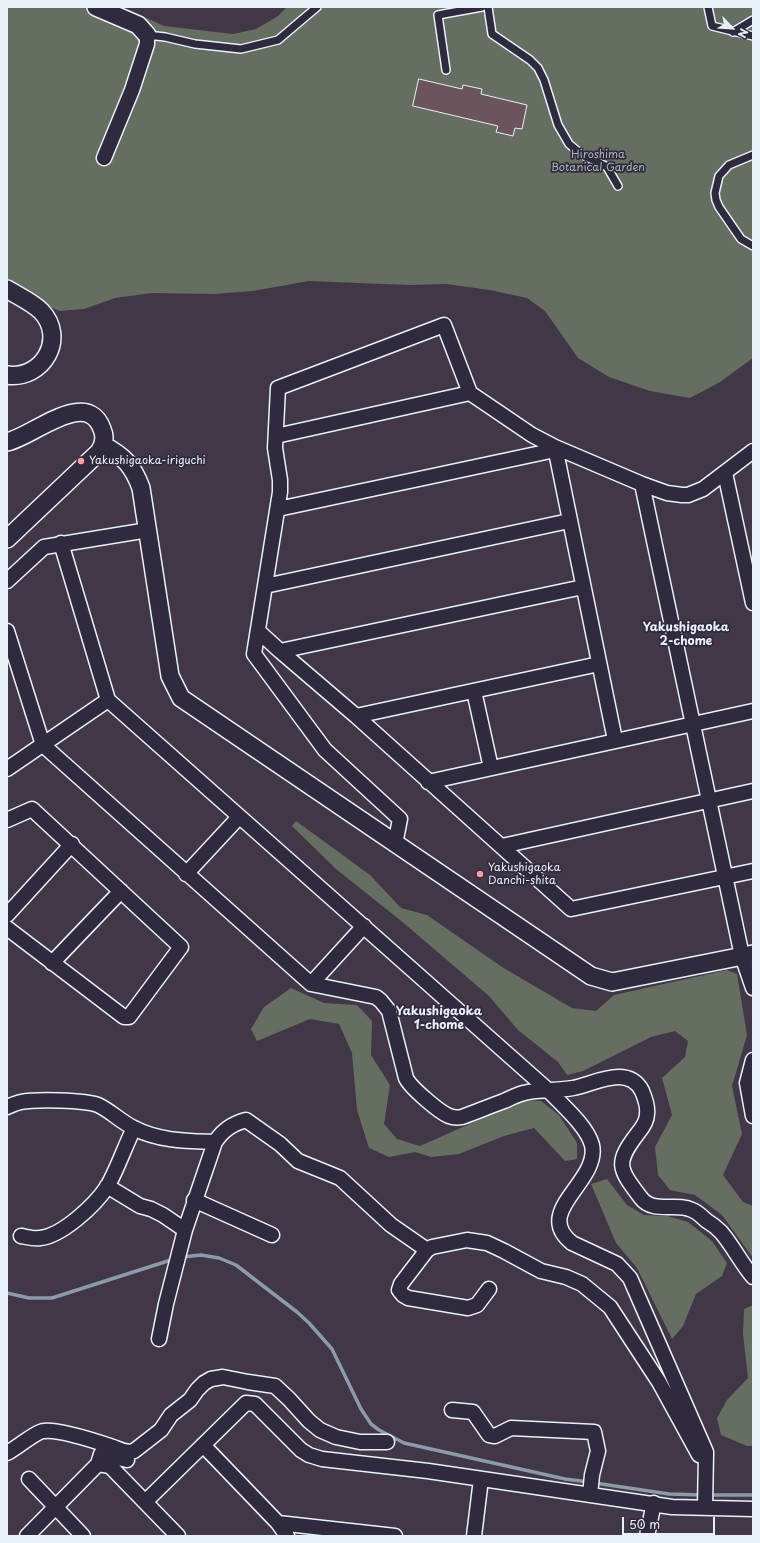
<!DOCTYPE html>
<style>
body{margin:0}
#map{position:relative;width:760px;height:1543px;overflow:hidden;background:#413746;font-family:"Playpen Sans",sans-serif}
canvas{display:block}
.frame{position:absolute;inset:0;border:8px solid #e8f1f8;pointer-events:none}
.north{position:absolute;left:712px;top:8px;width:40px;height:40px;-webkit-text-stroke:3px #2f2a3d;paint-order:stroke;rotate:115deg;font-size:11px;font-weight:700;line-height:16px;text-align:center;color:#e8f1f8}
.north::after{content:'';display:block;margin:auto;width:14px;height:18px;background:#e8f1f8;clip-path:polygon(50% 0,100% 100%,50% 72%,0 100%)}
.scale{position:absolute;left:622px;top:1517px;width:93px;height:18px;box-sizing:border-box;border:2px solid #e8f1f8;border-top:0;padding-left:5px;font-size:12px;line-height:14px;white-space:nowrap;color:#e8f1f8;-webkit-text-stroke:3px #2f2a3d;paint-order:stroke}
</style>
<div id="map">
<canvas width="760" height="1543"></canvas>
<div class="frame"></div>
<div class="north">N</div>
<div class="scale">50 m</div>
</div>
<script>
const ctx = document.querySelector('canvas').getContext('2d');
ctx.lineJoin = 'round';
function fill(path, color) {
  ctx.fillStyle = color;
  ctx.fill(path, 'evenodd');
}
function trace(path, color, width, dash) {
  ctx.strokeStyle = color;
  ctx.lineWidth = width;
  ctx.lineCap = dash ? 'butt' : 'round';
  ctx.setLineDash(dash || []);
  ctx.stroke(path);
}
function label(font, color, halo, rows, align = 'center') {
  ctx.font = font + ' "Playpen Sans",sans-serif';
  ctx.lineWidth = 3.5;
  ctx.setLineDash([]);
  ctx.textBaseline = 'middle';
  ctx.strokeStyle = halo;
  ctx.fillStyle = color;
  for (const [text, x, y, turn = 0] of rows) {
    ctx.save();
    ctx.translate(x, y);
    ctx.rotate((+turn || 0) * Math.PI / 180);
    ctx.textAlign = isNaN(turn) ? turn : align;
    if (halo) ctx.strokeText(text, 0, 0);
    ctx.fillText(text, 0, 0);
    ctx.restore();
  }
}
fill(new Path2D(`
 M7,7H123L164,26L233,34L256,29L278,16L287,7H753V358L720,382L690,398L650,391L609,377L578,358L545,311L527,298L490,290L446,284L409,285L309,281L253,291L213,294L152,293L115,298L84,309L60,311L34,301L7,284Z
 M296,821L370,875L401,908L427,915L502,967L572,1008L596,1011L614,995L727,970L737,974L747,1035L732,1086L742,1134L723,1175L743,1202L753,1206V1258L722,1215L695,1195L670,1190L658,1175L655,1147L672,1115L662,1078L685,1057L688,1041L675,1031L651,1037L583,1071L567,1075L558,1062L518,1030L489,996L400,920L336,869L292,826Z
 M291,988L324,1003L357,1005L372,1021L371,1055L390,1085L384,1124L397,1139L420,1146L524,1100L541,1101L559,1115L577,1143V1159L565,1161L534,1128L504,1136L459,1154L431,1157L415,1152L389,1157L369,1148L357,1110L352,1053L339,1024L310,1019L257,1041L251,1029L264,1007Z
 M607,1179L627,1205L644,1215L667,1216L688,1222L712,1241L727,1263L722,1276L696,1294L683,1326L672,1339L637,1268L616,1243L591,1184Z
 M753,1305V1446H747L721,1435L717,1418L727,1400L748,1378L743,1334L744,1309Z`), '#656e61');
trace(new Path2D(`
 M182,1257L201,1255L219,1258L236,1265L297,1312L309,1323L332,1349L361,1409L371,1424L379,1430L404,1443L565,1479L589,1482
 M7,1293L29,1298H52L174,1259
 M595,1483L669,1494L702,1495
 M708,1495H753`), '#8a9baa', 3.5);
const building = new Path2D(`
 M419,79L462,89L463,85L482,89L481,94L527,105L522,129L515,128L513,136L496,132L498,126L413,106Z`);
fill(building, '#6b545b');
trace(building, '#e8f1f8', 1);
const service = new Path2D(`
 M488,7L492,34L530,60L538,68L544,80L558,125L569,144L581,154L607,167L618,186
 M708,7L712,26L753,36
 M733,32L753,20
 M147,35L165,37L195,44L241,49L278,40L317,7
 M446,70L438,15L482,7
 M753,155L729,165L719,176L715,193L716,200L719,207L741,239L753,246`);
const minor = new Path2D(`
 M104,158L132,90L147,44V35
 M276,436L470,393
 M555,447L642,484L667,493L682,495H688L703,489L753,451
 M725,473L753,603
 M642,484L742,956L753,988
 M278,509L555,450
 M7,581L44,547L148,530
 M265,586L569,521
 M7,631L43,745L311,984L376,997L381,1001L389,1011L406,1078C410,1087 439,1112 449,1116C454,1118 457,1118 462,1117C476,1112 490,1106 504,1101C511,1098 518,1094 524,1093C540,1089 557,1091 573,1088C594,1084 628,1064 642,1091C645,1098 648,1106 647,1114C647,1121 643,1127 638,1133C615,1163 618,1168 641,1198C653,1214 677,1202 692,1210C698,1212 702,1217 707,1221C712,1224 717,1228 721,1232C733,1246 741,1263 753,1277
 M258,631L280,651L356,716L571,909L753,871
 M280,651L583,587
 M474,691L491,768
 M108,700L548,1090C562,1105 587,1126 592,1145C600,1182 532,1211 572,1243L617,1264L630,1278L706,1452L705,1508
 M356,716L599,664
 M7,769L108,700L61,543
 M428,782L753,711
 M7,820L32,809L181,947L129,1017H124L7,928
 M395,844L400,819L325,750L254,654L280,492V480L275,448L278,388L444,325L470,393L532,435L555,447L615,740
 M502,846L753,791
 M186,874L239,817
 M7,915L72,844
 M52,963L121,891
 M311,984L364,926
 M753,1060L747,1083L753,1116
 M7,1107C12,1105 16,1103 21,1102C35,1099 85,1100 98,1105C111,1111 121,1122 134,1128C158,1141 188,1141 215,1142
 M107,1186L140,1206L151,1209L163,1215L185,1230
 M194,1200L272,1235
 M21,1236C27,1237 34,1239 40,1238C62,1236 95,1205 107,1187C117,1170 125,1146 134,1128
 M489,1289L477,1305L468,1308L408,1298L403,1295L399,1290L401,1284L427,1250L432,1247L467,1240L487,1243L504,1251L541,1271L566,1277L582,1284L610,1307L659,1382L699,1455
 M159,1339L166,1304L185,1230L215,1142C223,1130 232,1124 246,1120L280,1144L298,1161L340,1178L391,1225L427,1250
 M452,1410L473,1412L489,1435L495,1436L511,1428L594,1432L598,1451L592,1475L590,1495
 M203,1445L278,1523L287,1536
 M7,1453C15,1449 37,1431 44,1431C58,1429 95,1441 110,1446C118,1448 125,1454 134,1451L161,1430L171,1415L190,1400L197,1390L204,1383L211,1379L223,1377L248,1382L275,1386L289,1399L309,1421L320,1430L336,1437L360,1442H387
 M98,1464L101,1454L127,1460
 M29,1479L83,1536
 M145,1502L246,1403L255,1404L301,1450L309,1455L322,1459L428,1471L672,1507L753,1509
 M278,1523L395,1536
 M27,1536L98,1464L110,1466L178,1536
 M474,1536L481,1479
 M647,1536L654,1503`);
const tertiary = new Path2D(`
 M96,7L138,25L147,35
 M7,289C18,296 32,302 41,311C67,338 43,380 7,375
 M7,442C32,437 87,387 102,429C106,438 104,445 99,452L7,539
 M103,445C124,456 133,466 141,488L170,676L181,698L591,976L612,982L753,954`);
trace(service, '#e8f1f8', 10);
trace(minor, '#e8f1f8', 17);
trace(tertiary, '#e8f1f8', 20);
trace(service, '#2f2a3d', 7);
trace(minor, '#2f2a3d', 14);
trace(tertiary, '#2f2a3d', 17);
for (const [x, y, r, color] of [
 [81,461,4,"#ff9aa2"],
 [480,874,4,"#ff9aa2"]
]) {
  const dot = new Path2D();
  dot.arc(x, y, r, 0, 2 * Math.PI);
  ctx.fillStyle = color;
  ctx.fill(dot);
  trace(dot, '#2f2a3d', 1.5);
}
label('11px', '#adb6b4', '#2f2a3d', [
 ["Hiroshima",598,155],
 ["Botanical Garden",598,168]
]);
label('11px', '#e8f1f8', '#2f2a3d', [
 ["Yakushigaoka-iriguchi",89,461],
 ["Yakushigaoka",488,868],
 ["Danchi-shita",488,881]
], 'left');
label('bold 12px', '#e8f1f8', '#2f2a3d', [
 ["Yakushigaoka",686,628],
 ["2-chome",686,642],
 ["Yakushigaoka",439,1012],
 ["1-chome",439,1026]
]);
</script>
